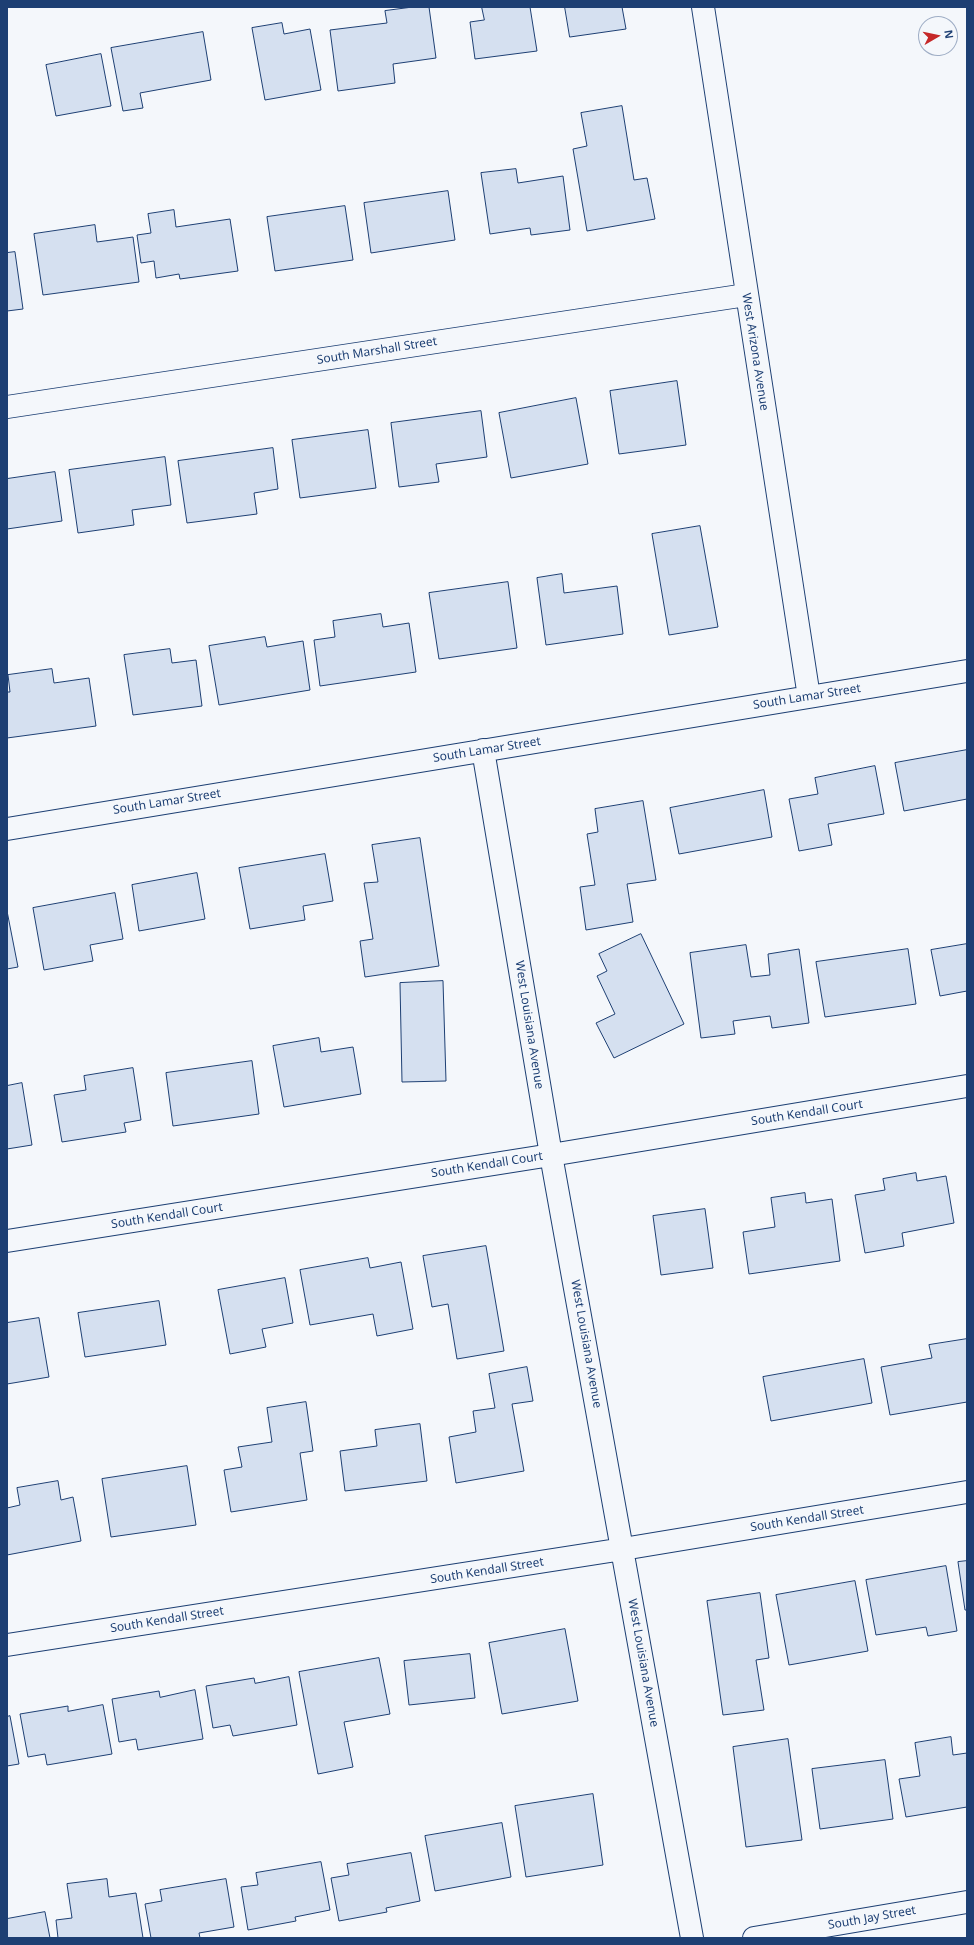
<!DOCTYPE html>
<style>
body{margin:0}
#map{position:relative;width:974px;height:1945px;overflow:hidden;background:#f4f7fb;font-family:"Noto Sans",sans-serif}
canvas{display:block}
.frame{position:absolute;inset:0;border:8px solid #1d3f73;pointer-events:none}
.north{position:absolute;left:918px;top:16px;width:40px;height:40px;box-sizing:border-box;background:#f4f7fb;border:1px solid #9eadc5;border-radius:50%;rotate:81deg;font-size:11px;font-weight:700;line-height:16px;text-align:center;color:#1d3f73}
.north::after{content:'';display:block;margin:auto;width:14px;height:18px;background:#c62828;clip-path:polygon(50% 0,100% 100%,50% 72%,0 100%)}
</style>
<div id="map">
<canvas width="974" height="1945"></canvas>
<div class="frame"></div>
<div class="north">N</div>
</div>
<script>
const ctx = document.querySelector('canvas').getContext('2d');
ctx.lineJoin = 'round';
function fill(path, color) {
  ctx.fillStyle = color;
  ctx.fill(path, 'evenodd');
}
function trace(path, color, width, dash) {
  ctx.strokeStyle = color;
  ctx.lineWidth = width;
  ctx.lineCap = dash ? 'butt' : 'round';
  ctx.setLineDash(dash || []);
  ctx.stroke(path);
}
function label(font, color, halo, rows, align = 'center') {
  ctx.font = font + ' "Noto Sans",sans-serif';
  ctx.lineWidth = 3;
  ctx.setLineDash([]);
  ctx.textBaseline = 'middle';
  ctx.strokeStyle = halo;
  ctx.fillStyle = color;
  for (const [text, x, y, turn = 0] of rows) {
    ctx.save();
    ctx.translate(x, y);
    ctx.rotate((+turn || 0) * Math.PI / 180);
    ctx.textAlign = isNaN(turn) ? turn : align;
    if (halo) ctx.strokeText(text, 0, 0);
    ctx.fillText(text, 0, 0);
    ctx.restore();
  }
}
const building = new Path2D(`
 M413,7H429L436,58L393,64L395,83L338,91L330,30L387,23L385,11Z
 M482,7H530L537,51L475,59L470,22L484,20Z
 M565,7H622L626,29L570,37Z
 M282,23L284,34L310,29L321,90L265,100L252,28Z
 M203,32L211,80L140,93L143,108L123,111L111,48Z
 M101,54L111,106L56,116L46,65Z
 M622,106L634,180L647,178L655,219L587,231L573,149L587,146L581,113Z
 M516,169L518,183L563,176L570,230L531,235L530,228L490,234L481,173Z
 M448,191L455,240L371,253L364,203Z
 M345,206L353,260L275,271L267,217Z
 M174,210L176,227L230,219L238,271L180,279L179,274L156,278L154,261L141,263L137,235L151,233L148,214Z
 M95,225L97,242L133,237L139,282L43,295L34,234Z
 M15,252L23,309L7,311V253Z
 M677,381L686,445L619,454L610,391Z
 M576,398L588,464L511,478L499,413Z
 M481,411L487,457L436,464L439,482L399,487L391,423Z
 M368,430L376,488L300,498L292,440Z
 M273,448L278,489L254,493L257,514L187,523L178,461Z
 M165,457L171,505L132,510L134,525L78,533L69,470Z
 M55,472L62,521L7,529V479Z
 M700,526L718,627L669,635L652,534Z
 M562,574L564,593L617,586L623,634L546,645L537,578Z
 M508,582L517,648L439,659L429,593Z
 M381,614L383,627L409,623L416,672L320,686L314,640L335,637L333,621Z
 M265,637L267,647L303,641L310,690L219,705L209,646Z
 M170,649L172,663L196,660L202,706L133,715L124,655Z
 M52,669L54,683L89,678L96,726L7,738V692H10L8,675Z
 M967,750V799L904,811L895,763Z
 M875,766L884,814L828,824L832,845L799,851L789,799L818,794L815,778Z
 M764,790L772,837L679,854L670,808Z
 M643,801L656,880L627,884L633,922L586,930L580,887L595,885L587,834L598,832L595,809Z
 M420,838L439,966L365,977L360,941L373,939L364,883L378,882L372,845Z
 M325,854L333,901L303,906L305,920L250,929L239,868Z
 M197,873L205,919L139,931L132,885Z
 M115,893L123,939L90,945L93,961L44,970L33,908Z
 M7,911L18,967L7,969Z
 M641,934L684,1024L614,1058L596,1023L615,1014L597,976L607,971L599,954Z
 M967,944V991L940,996L931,950Z
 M746,945L751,977L770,975L768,954L799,949L809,1023L772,1028L770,1016L733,1021L735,1034L701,1038L690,953Z
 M908,949L916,1004L825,1017L816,962Z
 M443,981L446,1081L402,1082L400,983Z
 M319,1038L321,1052L353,1047L361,1094L284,1107L273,1046Z
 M252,1061L259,1114L173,1126L166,1073Z
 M133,1068L141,1120L124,1123L126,1132L62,1142L54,1095L86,1090L84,1076Z
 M22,1083L32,1145L7,1149V1086Z
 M916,1173L917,1181L946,1176L954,1223L902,1233L904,1246L865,1253L855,1195L885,1190L883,1179Z
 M805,1193L806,1203L832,1199L840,1261L749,1274L743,1232L775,1227L771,1198Z
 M705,1209L713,1268L661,1275L653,1216Z
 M486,1246L504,1351L457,1359L448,1304L432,1307L423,1256Z
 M368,1258L370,1268L401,1262L413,1329L377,1336L373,1314L310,1325L300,1270Z
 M285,1278L293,1323L262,1329L266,1347L230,1354L218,1290Z
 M159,1301L166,1345L85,1357L78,1313Z
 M39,1318L49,1377L7,1384V1323Z
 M967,1339V1402L890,1415L881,1367L932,1358L929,1345Z
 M864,1359L872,1403L771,1421L763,1377Z
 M527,1367L533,1401L512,1404L524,1471L456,1483L449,1437L476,1432L473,1411L495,1408L489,1374Z
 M306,1402L313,1451L300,1453L307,1500L231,1512L224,1470L242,1467L238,1447L272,1442L267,1408Z
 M420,1424L427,1481L345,1491L340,1451L377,1446L375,1430Z
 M187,1466L196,1525L111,1537L102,1479Z
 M58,1481L61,1500L73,1497L81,1541L7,1555V1508L20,1505L17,1488Z
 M967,1561V1610H965L958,1562Z
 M946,1566L957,1631L928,1636L926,1627L876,1635L866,1580Z
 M855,1581L868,1651L789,1665L776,1595Z
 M760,1593L769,1658L756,1660L764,1710L723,1715L707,1601Z
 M565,1629L578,1701L502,1714L489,1643Z
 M470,1654L475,1698L409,1705L404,1661Z
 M379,1658L390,1714L344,1722L353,1767L318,1774L299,1672Z
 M289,1677L297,1725L233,1736L230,1725L213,1728L206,1686L254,1678L255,1683Z
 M195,1690L203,1739L138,1750L136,1739L119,1742L112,1699L159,1691L160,1697Z
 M103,1705L112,1754L47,1765L45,1754L28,1757L20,1714L68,1706V1711Z
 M10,1716L19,1764L7,1766V1717Z
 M951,1737L953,1755L967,1753V1807L906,1817L899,1779L920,1776L915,1743Z
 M788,1739L802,1840L746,1847L733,1747Z
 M885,1760L893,1819L820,1829L812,1769Z
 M593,1794L603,1865L526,1877L515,1806Z
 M502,1823L511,1877L435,1891L425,1836Z
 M411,1853L420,1901L386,1908L387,1912L339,1921L331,1878L349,1875L347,1864Z
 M321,1862L330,1910L295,1917L296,1921L248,1930L241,1887L258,1885L256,1873Z
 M107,1879L109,1897L136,1893L143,1938H58L56,1920L72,1918L67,1884Z
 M226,1879L234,1927L199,1933L200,1938H151L145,1904L162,1901L160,1890Z
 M45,1912L50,1938H7V1919Z`);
fill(building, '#d5e0f0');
trace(building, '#1d3f73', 1);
const minor = new Path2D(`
 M703,7L809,697
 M7,407L746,295
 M483,750L551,1155L692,1938
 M7,829L967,671
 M7,1241L551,1155L967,1086
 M7,1645L623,1549L967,1492
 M754,1938L967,1902`);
trace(minor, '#1d3f73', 24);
trace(minor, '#f4f7fb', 22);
label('12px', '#1d3f73', '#f4f7fb', [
 ["South Marshall Street",377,351,-9],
 ["West Arizona Avenue",755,352,81],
 ["South Lamar Street",807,697,-9],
 ["South Lamar Street",487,750,-9],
 ["South Lamar Street",167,802,-9],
 ["West Louisiana Avenue",529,1025,81],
 ["South Kendall Court",807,1113,-9],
 ["South Kendall Court",487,1165,-9],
 ["South Kendall Court",167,1216,-9],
 ["West Louisiana Avenue",586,1344,80],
 ["South Kendall Street",807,1519,-9],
 ["South Kendall Street",487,1571,-9],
 ["South Kendall Street",167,1620,-9],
 ["West Louisiana Avenue",643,1663,80],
 ["South Jay Street",872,1918,-10]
]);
</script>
